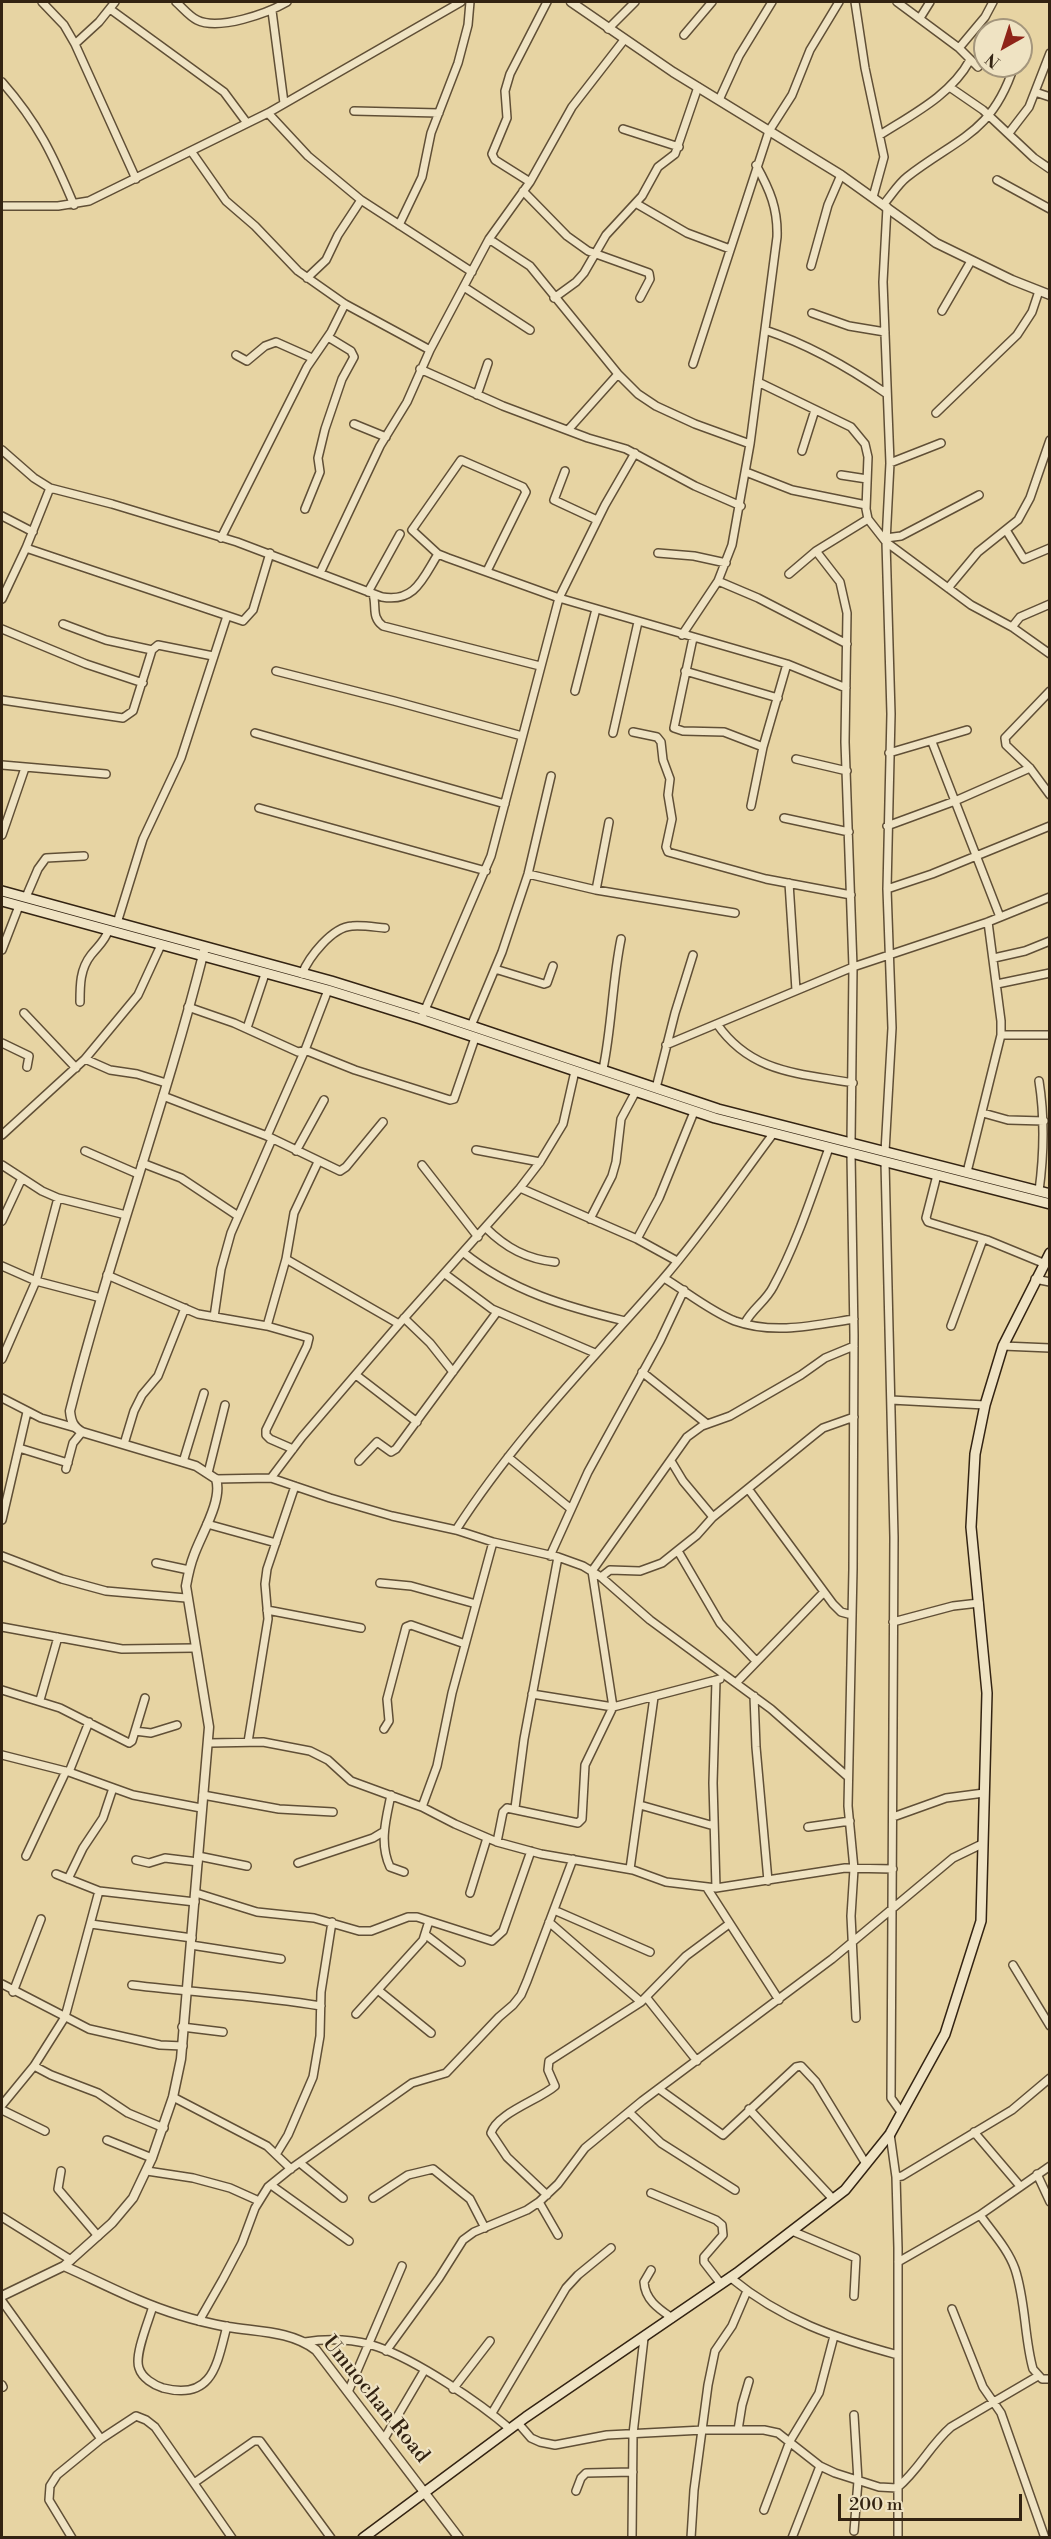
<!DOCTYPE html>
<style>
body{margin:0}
#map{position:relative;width:1051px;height:2539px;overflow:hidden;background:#e7d4a3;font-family:"Libre Bodoni",serif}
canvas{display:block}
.frame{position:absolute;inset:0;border:3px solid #332312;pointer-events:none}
.north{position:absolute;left:973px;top:18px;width:60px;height:60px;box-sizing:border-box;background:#efe3c3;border:2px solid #a4967c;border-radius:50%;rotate:219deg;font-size:16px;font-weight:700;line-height:24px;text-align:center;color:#332312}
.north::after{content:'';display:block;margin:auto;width:21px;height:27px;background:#8f2418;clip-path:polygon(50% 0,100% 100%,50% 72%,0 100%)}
.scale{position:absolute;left:838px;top:2494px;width:184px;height:27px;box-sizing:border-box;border:3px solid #332312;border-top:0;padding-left:8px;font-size:18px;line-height:21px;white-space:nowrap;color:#332312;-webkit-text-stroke:4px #efe3c3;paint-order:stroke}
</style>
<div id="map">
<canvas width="1051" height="2539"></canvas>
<div class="frame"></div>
<div class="north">N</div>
<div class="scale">200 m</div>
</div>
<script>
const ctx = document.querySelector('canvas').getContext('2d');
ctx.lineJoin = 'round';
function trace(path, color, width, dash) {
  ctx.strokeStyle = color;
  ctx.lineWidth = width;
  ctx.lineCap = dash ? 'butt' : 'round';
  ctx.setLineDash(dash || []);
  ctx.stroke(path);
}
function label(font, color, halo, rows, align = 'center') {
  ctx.font = font + ' "Libre Bodoni",serif';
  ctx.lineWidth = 4.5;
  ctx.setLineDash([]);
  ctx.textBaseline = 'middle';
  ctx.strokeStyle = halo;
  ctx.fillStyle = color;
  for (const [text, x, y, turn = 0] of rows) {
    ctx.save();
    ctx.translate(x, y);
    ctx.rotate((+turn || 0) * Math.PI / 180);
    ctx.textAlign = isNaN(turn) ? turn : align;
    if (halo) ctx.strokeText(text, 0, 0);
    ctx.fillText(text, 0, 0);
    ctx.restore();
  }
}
const minor = new Path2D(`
 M42,2L64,25L75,44L136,179
 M176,2C183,8 189,16 197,20C219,31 268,13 287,2
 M855,2L865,68L884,157L873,197
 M897,2L959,48L978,67
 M110,9L224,92L247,123
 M272,11L284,103
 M920,18L930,2
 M608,29L635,2
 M684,35L712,2
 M75,44L99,22L115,2
 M959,48L985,17L993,2
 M2,82C38,123 53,155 74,205
 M951,88L983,110L1034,158L1050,169
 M1035,92L1050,97
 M719,100L739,56L772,2
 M354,111L439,113
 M268,113L308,156L361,200L472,272
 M623,129L679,147
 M1009,133L1029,107L1050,53
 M880,135C913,114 951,95 970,60
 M191,151L226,201L255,226L298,271L345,304L430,350
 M997,180L1050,209
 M530,182L495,160L492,154L507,118L505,91L510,74L547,2
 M523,191L567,236L588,251L649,273L650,279L640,298
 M637,204L687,233L730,249
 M883,205C891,196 898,184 907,177C957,138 992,134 1014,66
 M2,206H58L89,201L268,113L461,2
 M399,225L422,177L431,133L458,63L468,25L470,2
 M489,239L530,266L618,374L638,394L656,406L695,424L750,444
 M811,266L828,205L841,175
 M307,278L326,260L338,235L361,200
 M464,287L530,330
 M554,298L576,282L584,273L606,235L642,196L658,167L675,154L698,87
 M942,311L971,261
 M812,313L849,326L885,332
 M765,330C810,345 848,367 887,394
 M236,355L247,361L265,346L276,342L312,358
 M693,364L769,131L792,95L810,50L839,2
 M420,369L503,406L588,438L626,449L695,486L741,506
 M758,382L851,427L865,444L868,457L866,509L868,519L886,542L971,605L1012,627L1050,654
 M477,395L488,363
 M936,413L1017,335L1032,312L1039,291
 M354,424L386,437
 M568,430L618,374
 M2,450L34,478L50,488L112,504L237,542L382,597C415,603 423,578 438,554
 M802,451L815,410
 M890,463L941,443
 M565,471L554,500L597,520
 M746,472L792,490L866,505
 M841,475L867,479
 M305,509L320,472L318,458L325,429L342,379L354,357L351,351L328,337
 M2,516L33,532
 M1006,530L1024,559L1050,548
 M221,538L307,367L331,332L345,304
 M886,538L901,536L979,495
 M26,548L243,621L253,610L270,553
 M816,551L840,582L847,613L845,742L853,967L851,1143
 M658,553L694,556L726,563
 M487,571L526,492L523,487L461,460L412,530L438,554L448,558L559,598L787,664L846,688
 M320,573L380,446L407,402L430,350L489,239L530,182L572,107L624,40
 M789,574L816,551L868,519
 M718,581L758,598L847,644
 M948,588L978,552L1018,520L1030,498L1050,440
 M368,592L400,534
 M373,594C377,607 371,617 383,626L540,666
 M2,599L26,548L50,488
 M63,624L106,640L152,650
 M1012,627L1020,617L1050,604
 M2,629L86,664L143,683
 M682,635L718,581L732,545L750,444L777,237C778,209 770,190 756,165
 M693,638L674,728L683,731L724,732L763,747
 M276,671L394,701L522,736
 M685,671L778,698
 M575,691L596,609
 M1050,691L1005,738L1006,745L1030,768L1050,795
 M2,700L123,718L133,711L152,650L158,645L213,656
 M633,732L657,737L661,742L663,760L670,779L668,795L672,819L666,847L668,852L766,879L851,895
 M255,733L505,804
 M613,733L638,622
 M932,742L1000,917
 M889,753L967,730
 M796,759L847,771
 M2,765L106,774
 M751,806L763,747L787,664
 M259,808L486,871
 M784,818L849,832
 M887,826L955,801L1030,768
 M2,835L25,768
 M528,874L596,890L735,913
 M789,883L796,990
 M887,889L932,874L1050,826
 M596,890L609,822
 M26,897L38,869L46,858L84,856
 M117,923L143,839L181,758L227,616
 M2,950L19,906
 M994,958L1025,951L1050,941
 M495,969L544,984L547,983L553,966
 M302,974C309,957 332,927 352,926C362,925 374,927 385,928
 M997,984L1050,973
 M80,1002C80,985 80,969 91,955C98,946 105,941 108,931
 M188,1007L234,1023L298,1052L305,1050L355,1070L450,1100L454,1099L475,1038
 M24,1013L76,1068
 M421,1019L491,856L559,598L605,505L635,453
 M717,1024C751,1073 798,1073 853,1083
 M471,1026L502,952L528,874L551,776
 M247,1028L265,974
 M1001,1035H1050
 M2,1043L29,1056L27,1067
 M666,1045L853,967L988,922L1050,897
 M85,1059L110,1070L137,1074L166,1083
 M603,1069C612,1026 612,983 621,939
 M656,1088L675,1013L693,955
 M163,1096L267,1136L340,1171L346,1167L383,1122
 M983,1113L1008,1120L1044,1121
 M2,1135L85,1059L138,995L161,945
 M267,1136L305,1050L328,990
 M476,1150L540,1162
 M85,1151L138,1174
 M296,1151L324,1100
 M885,1152L892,1028L887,889L891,714L886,542L890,463L883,282L887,207
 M851,1154L854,1335L853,1569L848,1806L854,1869L851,1916L856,2018
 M885,1162L894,1537L891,2098L901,2112
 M142,1163L181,1178L238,1216
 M2,1165L42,1191L58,1198L126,1215
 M422,1165L478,1237
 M967,1172L1001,1035V1021L988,922
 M937,1175L926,1218L928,1222L987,1240L1043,1263
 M520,1188L637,1239L659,1198L694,1112
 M1039,1191C1044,1154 1045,1119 1039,1081
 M590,1219L612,1176L616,1162L621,1119L636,1091
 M2,1221L22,1178
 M486,1228C506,1248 527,1259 555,1262
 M637,1239L677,1261
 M464,1253C511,1291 567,1307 625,1321
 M286,1259L399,1324
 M2,1266L36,1281L101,1298
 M445,1274L492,1309L595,1353
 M107,1275L198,1314L267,1326L309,1338L307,1346L266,1430V1435L270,1439L293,1449
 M664,1278C687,1292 710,1311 735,1321C774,1335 815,1325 854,1319
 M1035,1279L1050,1282
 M214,1317L221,1269L231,1233L272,1139
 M404,1318L430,1343L453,1372
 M745,1323C752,1309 766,1301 773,1287C797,1243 812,1195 829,1148
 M267,1326L286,1259L294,1213L318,1162
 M951,1326L983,1239
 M1003,1346L1050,1348
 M2,1359L36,1281L58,1198
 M642,1372L707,1424
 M356,1375L417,1422
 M2,1398L41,1418L76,1428
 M891,1400L985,1405
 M124,1444L134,1411L142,1395L158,1376L185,1308
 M19,1448L68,1463
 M508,1457L571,1509
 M359,1461L377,1442L391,1452L396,1449L497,1312
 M671,1461L683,1481L713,1517
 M183,1462L204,1393
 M66,1469L73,1443L82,1432
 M208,1473L225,1405
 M271,1478L302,1437L399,1324L520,1188L540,1162L563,1124L575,1071
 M216,1479L271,1478L330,1498L392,1516L456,1530L493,1542L558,1557L583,1566L601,1577L650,1620L771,1709L848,1777
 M749,1490L833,1604L841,1612L852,1615
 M2,1520L27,1412
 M207,1524L276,1543
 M456,1530C515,1438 591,1361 662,1280C702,1234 737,1182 773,1134
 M678,1551L720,1623L756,1661
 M2,1556L62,1579L106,1591L186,1598
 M550,1556L588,1472L660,1341L684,1290
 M156,1563L189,1570
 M601,1577L610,1570L640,1571L662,1563L697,1535L713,1517L814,1435L823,1428L854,1417
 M380,1583L411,1586L476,1604
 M267,1610L361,1628
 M893,1622L953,1606L979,1603
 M2,1627L122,1649L194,1648
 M736,1683L824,1592
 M2,1690L60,1708L129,1743L132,1741L145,1698
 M532,1694L613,1707L720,1679
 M754,1696L756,1747L768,1881
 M40,1700L58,1637
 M384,1729L389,1721L387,1699L406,1627L411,1625L465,1644
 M135,1731L151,1733L177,1725
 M248,1742L268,1619L265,1584L267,1569L295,1486
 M210,1743L263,1742L310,1751L328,1760L351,1781L422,1807L455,1824L497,1842L541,1854L633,1870L666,1882L716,1888L845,1868L893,1869
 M2,1755L69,1772L133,1795L201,1808
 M69,1772L89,1722
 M203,1795L279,1809L333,1812
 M391,1795C386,1819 379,1843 390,1867L404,1872
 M640,1805L714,1826
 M422,1807L437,1766L452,1693L493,1542
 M515,1808L524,1739L558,1557
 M893,1817L946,1798L984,1793
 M808,1827L850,1821
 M497,1842L503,1812L507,1808L578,1823L582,1819L585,1765L613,1707L592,1571L687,1437L702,1426L730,1416L801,1375L825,1358L854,1346
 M26,1856L66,1771
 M198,1856L247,1866
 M136,1860L149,1863L165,1858L198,1862
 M298,1863L373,1838L383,1832
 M630,1869L654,1697
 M56,1874L99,1891L195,1902
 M68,1879L83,1848L103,1818L113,1788
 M707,1888L779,2000
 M716,1888L713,1783L716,1680
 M196,1893L257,1912L314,1918L359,1931H371L408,1917H417L492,1941L503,1931L531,1851
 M470,1893L487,1838
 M554,1910L650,1952
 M549,1922L641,2002
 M91,1924L192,1938
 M426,1935L461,1962
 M191,1945L281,1959
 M1013,1965L1050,2026
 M2,1984L89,2029L160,2045L183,2046
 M132,1985C195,1993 258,1995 321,2006
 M378,1990L431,2033
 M13,1992L41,1919
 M646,1997L697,2061
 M356,2014L423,1940L429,1921
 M182,2027L223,2032
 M34,2066L51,2075L98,2093L128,2113L164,2128
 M659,2089L723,2135L796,2067L801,2066L816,2082L866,2164
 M173,2097L267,2146L291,2169
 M2,2105L34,2066L65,2017L99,1891
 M749,2109L833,2199
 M2,2110L45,2131
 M629,2112L661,2143L735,2190
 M974,2132L1020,2186
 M890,2134L896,2177L898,2248V2538
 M107,2140L152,2158
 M277,2153L288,2135L313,2077L320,2036L321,1992L332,1922
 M300,2163L343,2198
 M61,2171L58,2189L98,2236
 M147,2171L193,2178L230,2188L259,2201
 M1037,2174L1050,2202
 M896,2177L902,2176L1012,2110L1050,2078
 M271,2185L349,2241
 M651,2193L716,2220L722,2225L723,2235L704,2257V2262L721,2284
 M547,2195L507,2157L491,2133C497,2113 539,2100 555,2086L548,2070L549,2061L641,2002L686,1956L729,1924
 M373,2198L408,2175L433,2169L470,2199L485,2228
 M539,2202L558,2235
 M980,2215C992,2232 1008,2249 1015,2269C1026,2302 1024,2337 1033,2369L1042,2379H1050
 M2,2217L71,2260
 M792,2231L856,2258L854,2296
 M898,2262L980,2215L1050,2166
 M651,2270L644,2282C645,2300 659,2309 672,2318
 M731,2278C782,2320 835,2338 898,2355
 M2,2301L101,2439
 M153,2306C149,2320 134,2355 139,2368C142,2378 154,2385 163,2388C213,2401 217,2364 227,2326
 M952,2309L983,2387L1001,2413L1045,2538
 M199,2321L223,2279L242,2243L255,2208L268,2187L289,2170L412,2083L446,2073L499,2017L513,2005L521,1995L527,1981L573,1859
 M305,2342C328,2338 356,2339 378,2347C416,2360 479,2402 510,2429
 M386,2351L439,2278L463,2240L474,2232L527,2210L539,2202L558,2184L585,2148L642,2101L832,1959L953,1858L982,1844
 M2,2385L3,2387
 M453,2389L490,2341
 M348,2392L402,2266
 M492,2413L566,2288L578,2275L611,2248
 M854,2415L858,2481L854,2531
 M518,2423L531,2438L540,2442L555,2445L607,2435L703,2430H764L778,2433L820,2466L835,2473L879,2487L897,2488C919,2470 930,2445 951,2427L1038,2376
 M738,2430L742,2405L749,2381
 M384,2439L424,2371
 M194,2483L254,2441H260L331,2538
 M576,2491L581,2478L586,2473L633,2472
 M764,2510L790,2441L819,2393L834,2336
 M72,2538L49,2500L50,2486L57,2475L101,2439L136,2416L146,2420L155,2427L232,2538
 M632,2538L633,2434L644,2338
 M691,2538L694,2490L708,2385L715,2351L732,2326L747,2291
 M792,2538L820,2466`);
const tertiary = new Path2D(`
 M571,2L673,72L841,175L936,243L1012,280L1050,295
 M64,2266L112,2223L133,2198L152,2158L173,2097L181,2059L209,1727L186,1586C188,1575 190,1565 194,1555C201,1535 223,1500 216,1479L196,1466L183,1462L82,1432C73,1427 71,1421 70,1411C109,1256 165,1106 204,951
 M2,2296L64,2266C102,2283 139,2303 179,2315C195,2320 212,2324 228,2327C259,2332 291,2331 316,2350L459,2538`);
const secondary = new Path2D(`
 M2,891L331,981L424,1010L718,1109L1050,1194
 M2,901L328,990L421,1019L715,1118L1050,1204
 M363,2538L526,2417L737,2273L845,2190L890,2134L945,2034L981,1921L987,1693L971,1527L975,1454L985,1405L1003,1346L1050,1253`);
trace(minor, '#604f36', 10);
trace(tertiary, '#604f36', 11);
trace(secondary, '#332312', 12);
trace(minor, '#efe3c3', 7);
trace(tertiary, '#efe3c3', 8);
trace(secondary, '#efe3c3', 9);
label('21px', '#332312', '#efe3c3', [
 ["Umuochan Road",375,2400,51]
]);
</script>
